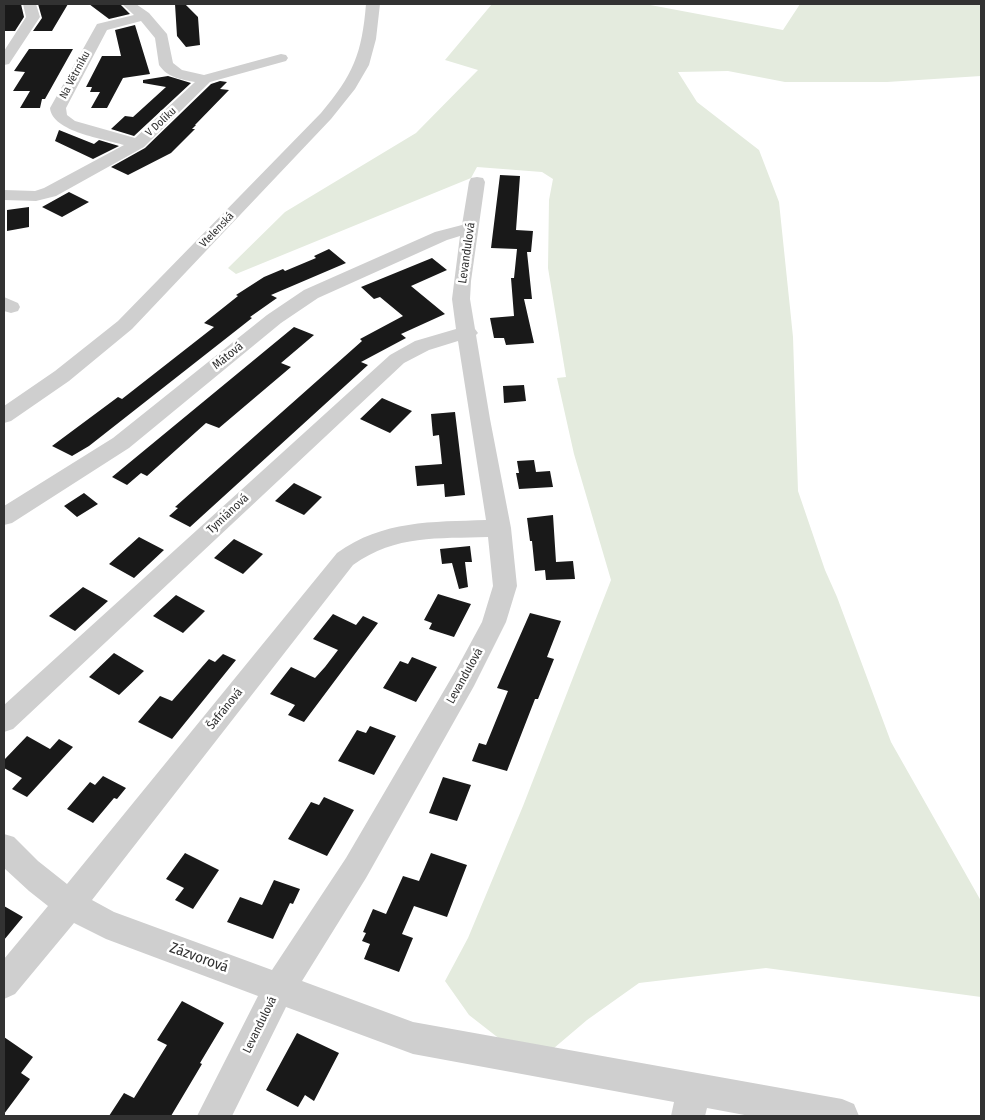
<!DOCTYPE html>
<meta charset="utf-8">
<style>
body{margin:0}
#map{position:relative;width:985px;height:1120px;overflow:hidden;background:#fff;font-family:"Fira Sans Condensed",sans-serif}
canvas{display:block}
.frame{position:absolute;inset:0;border:5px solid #323232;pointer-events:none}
</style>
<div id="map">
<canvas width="985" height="1120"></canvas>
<div class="frame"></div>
</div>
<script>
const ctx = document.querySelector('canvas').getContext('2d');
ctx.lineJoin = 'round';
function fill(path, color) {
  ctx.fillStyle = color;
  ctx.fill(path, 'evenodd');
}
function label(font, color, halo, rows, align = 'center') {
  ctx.font = font + ' "Fira Sans Condensed",sans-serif';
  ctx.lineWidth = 5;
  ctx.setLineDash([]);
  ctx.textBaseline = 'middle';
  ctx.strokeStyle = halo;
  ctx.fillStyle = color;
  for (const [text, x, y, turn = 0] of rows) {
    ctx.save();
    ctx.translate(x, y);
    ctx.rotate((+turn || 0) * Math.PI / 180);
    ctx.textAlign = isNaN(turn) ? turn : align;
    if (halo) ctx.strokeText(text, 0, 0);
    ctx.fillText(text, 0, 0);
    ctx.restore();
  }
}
fill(new Path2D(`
 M492,4H645L783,30L800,4H981V76L887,82H785L728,71L678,72L697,102L759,150L779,202L793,337L798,491L825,570L837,597L891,742L981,901V997L766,968L639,983L587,1020L547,1054L510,1047L469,1015L445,981L468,938L523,806L611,580L574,454L557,378L566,377L548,268L549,200L553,179L542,172L477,167L471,178L236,274L228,268L285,212L416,133L478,70L445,60Z`), '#e4ebde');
fill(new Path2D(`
 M4,4H21L24,17L15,31H4Z
 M38,4H68L52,31H33L42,18Z
 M89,4H120L130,14L109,19Z
 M175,4H185L198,17L200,45L186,47L177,36Z
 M135,25L150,74L123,78L107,108H91L100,92H90L92,87H86L102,56H121L115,30Z
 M29,49H73L45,99H42L40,108H20L30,91H13L25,72L14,71Z
 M168,76L191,83L134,136L111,129L125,116L133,117L166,87L143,83V80Z
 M220,81L227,82L220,89L229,90L195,125H196L192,129H195L171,153L128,175L111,167L145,148L211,84Z
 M59,130L94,144L99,140L119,146L93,159L55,141Z
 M500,175L520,176L516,230L533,231L531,252H527L532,299H524L534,343L506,345L504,338H494L490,318L514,316L511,278H514L517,249L491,248Z
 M69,192L89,202L62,217L42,207Z
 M29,207V227L7,231V210Z
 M329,249L346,263L271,295L277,298L250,317L252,318L89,446L72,456L52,446L118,397L122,399L214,327L204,323L238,296L236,295L264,277L283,269L285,271L316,258L314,256Z
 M432,258L447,270L411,286L445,314L401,334L406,338L361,362L368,365L190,527L169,516L178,508L175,507L362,341L360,339L403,316L380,297L374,299L361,287Z
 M294,327L314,335L281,363L291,367L219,428L206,423L147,476L141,473L127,485L112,477Z
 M524,385L526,401L504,403L503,386Z
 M382,398L412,411L390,433L360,419Z
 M455,412L465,495L445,497L444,484L417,486L415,466L442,464L439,435L433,436L431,414Z
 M534,460L536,472L550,471L553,487L519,489L516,473H519L517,461Z
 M294,483L322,497L304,515L275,501Z
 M84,493L98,504L77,517L64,506Z
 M553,515L556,562L573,561L575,579L546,580L545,570L535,571L532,541H530L527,518Z
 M139,537L164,550L134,578L109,564Z
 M234,539L263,554L243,574L214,558Z
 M470,546L472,562H465L468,587L459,589L452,563L442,564L440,549Z
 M83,587L108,601L75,631L49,616Z
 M438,594L471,604L454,637L429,629L432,623L424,620Z
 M176,595L205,611L183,633L153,616Z
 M530,613L561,621L547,657L554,659L538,699H535L507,771L472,761L479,743L486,745L508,691L497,688Z
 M333,614L356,625L363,616L378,623L304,722L288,715L295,705L270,694L291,667L315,678L325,667L338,650L313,639Z
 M114,653L144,671L119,695L89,677Z
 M223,654L236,660L172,739L138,722L160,696L172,701L209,659L215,662Z
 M412,657L437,667L416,702L383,688L400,661L408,664Z
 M370,726L396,736L374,775L338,761L357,730L366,733Z
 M27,736L50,749L59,739L73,747L27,797L12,789L22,778L4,768V760Z
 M103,776L126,788L117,799L114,798L93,823L67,809L90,782L95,785Z
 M443,777L471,785L457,821L429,813Z
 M324,797L354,810L327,856L288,839L311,802L319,805Z
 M185,853L219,870L193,909L175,900L184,888L166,879Z
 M431,853L467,865L447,917L414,906L402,934L413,938L399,972L364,959L370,944L362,941L366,933L363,932L373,909L386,914L403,876L419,881Z
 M274,880L300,889L293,904L290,903L273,939L227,922L240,897L262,905Z
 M4,906L23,917L4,940Z
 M182,1001L224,1023L200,1063L202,1064L171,1116H109L124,1093L134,1098L167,1045L157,1040Z
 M297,1033L339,1053L314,1101L305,1095L298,1107L266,1090Z
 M4,1037L33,1057L21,1073L30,1079L4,1114Z`), '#191919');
fill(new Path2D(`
 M23,4H36L40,17L9,64L4,65V51L26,17Z
 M122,4H136L149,13L167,34L173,63L182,70L204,75L281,54L286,55L288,58L286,61L210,82L144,147L56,196L36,201L4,200V190L35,191L44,188L124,145C105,139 52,132 50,108L97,24L134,15ZM141,21L155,38L159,65C168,78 180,79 195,82L135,138L75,121L67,115L66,108L107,30Z
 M366,4H380L376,39L369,65L355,89L331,119L132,329L69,381L11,421L4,423V406L55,371L118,321L321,113C353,75 362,54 366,4Z
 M477,177L483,178L485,182L471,281L470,299L475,329L478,333L476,335L490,419L511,528L517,586L506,622L474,686L366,878L302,981L413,1022L842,1099L854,1104L859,1116H750L707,1108L705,1116H671L674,1102L413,1054L286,1007L232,1116H197L258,996L106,939L74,923L15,994L4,999V959L48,906L29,891L4,868V834L14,837L38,861L67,884L337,553C383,520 432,522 486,520L458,341L429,350L404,363L13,729L4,732V705L390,355L415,341L456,329L452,299L460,236L447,240L318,298L281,323L129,448L12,523L4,525V506L113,438L267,315L304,290L435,232L462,225L469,182L471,178ZM488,537L493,586L482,622L456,670L346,858L272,970L114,912L92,900L353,565C397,534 437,539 488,537Z
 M4,297L18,303L20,307L18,311L11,313L4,311Z`), '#cfcfcf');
label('11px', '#323232', '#fff', [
 ["Na Větrníku",75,75,-62],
 ["V Dolíku",161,122,-43],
 ["Vtelenská",217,230,-46]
]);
label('12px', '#323232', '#fff', [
 ["Levandulová",467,253,-82],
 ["Mátová",228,356,-39],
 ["Tymiánová",228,514,-43],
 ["Levandulová",465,676,-61],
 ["Šafránová",225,709,-51],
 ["Levandulová",260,1025,-64]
]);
label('15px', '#323232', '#fff', [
 ["Zázvorová",199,958,20]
]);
</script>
